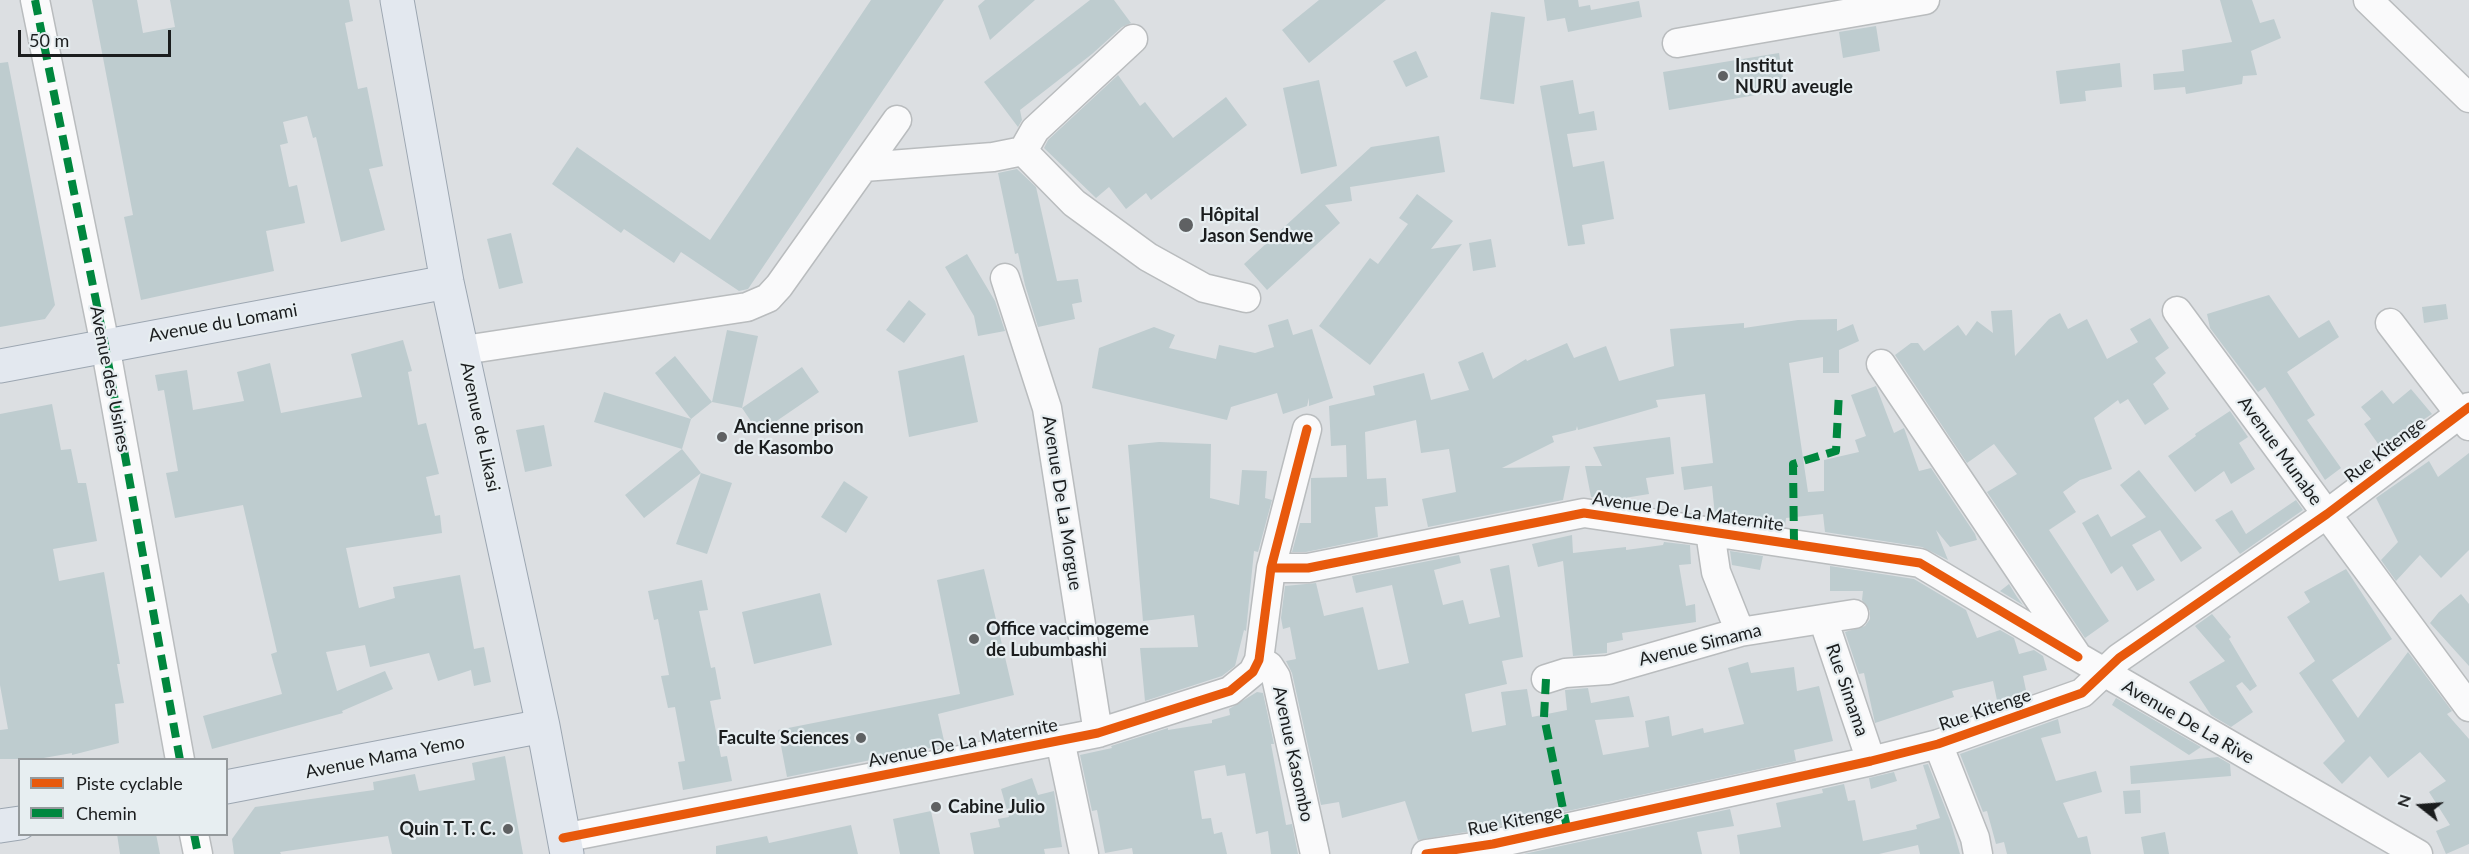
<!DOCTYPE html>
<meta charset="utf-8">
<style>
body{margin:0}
#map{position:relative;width:2469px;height:854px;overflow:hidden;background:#dcdfe2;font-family:Lato,sans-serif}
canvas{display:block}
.legend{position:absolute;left:18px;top:758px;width:210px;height:78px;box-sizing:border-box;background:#e7eef1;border:2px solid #959a9d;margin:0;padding:8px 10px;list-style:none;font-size:18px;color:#1b1d1e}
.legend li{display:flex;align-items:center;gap:12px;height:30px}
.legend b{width:30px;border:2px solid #959a9d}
.north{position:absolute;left:2391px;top:776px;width:60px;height:60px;-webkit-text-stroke:4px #e7eef1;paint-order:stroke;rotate:287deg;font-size:16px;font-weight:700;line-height:24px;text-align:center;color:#1b1d1e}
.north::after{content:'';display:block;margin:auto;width:21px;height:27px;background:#1b1d1e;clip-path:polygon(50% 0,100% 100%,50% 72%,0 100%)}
.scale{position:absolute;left:18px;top:30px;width:153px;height:27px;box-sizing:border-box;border:3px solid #1b1d1e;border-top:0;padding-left:8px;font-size:18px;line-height:21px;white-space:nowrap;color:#1b1d1e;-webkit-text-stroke:4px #e7eef1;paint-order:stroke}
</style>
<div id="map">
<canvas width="2469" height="854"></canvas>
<ul class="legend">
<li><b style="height:8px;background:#e8590c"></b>Piste cyclable</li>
<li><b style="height:8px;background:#00873e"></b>Chemin</li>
</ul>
<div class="north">N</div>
<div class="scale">50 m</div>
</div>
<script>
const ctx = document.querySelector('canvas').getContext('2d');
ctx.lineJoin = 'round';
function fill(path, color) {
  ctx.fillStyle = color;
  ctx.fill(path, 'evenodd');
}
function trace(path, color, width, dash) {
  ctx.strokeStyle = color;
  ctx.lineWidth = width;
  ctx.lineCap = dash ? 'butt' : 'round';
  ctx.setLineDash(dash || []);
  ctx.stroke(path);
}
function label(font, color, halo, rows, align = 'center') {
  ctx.font = font + ' Lato,sans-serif';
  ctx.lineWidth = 4.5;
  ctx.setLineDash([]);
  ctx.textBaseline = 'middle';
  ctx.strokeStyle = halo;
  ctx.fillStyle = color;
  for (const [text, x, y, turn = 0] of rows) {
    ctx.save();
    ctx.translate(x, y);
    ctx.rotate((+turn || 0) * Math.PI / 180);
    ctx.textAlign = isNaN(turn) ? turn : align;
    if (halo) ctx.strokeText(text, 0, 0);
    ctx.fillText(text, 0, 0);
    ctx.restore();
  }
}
fill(new Path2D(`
 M92,0H137L143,33L175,27L170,0H349L353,21L345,23L358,89L367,87L383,166L369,169L385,230L341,242L316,137L313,138L307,116L283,122L288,143L280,145L289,187L297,185L305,223L266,231L274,271L141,300L124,217L133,215Z
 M871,0H944L748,289L739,291L681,252L674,263L624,229L621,233L552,184L577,147L710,240Z
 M985,0H1035L990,40L978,6Z
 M1090,0H1114L1131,23L1122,27L1092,54L1020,110L1022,120L1018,127L984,82Z
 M1319,0H1386L1309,63L1282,30Z
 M1544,0H1578L1579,7L1590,5L1591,10L1639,1L1642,17L1568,32L1565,18L1547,21Z
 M2220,0H2252L2260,23L2274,19L2281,38L2251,51L2257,75L2243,76L2242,84L2186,94L2185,87L2154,90L2153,74L2184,71L2182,50L2232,42Z
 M1491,12L1525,17L1514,104L1480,99Z
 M1876,26L1880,51L1843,58L1839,32Z
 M1416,51L1428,77L1406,87L1393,61Z
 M1779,53L1785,90L1669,110L1663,72Z
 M8,62L55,305L45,319L0,327V63Z
 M2120,63L2122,87L2085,91L2086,101L2060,104L2056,71Z
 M1118,75L1140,106L1145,102L1173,138L1226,97L1247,125L1151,200L1146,193L1126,209L1109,187L1096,198L1044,148L1048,140Z
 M1319,80L1337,166L1301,174L1283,88Z
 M1573,80L1579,114L1594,111L1597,130L1567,134L1573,167L1604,161L1614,219L1582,225L1585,244L1568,246L1540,86Z
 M1439,136L1445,172L1350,187L1352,201L1325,205L1340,223L1267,290L1244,264L1371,147Z
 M1017,169L1036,187L1057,281L1078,279L1082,302L1072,304L1075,319L1038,327L1025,285L1018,253L1015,254L998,173Z
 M1417,194L1453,221L1431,249L1462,244L1370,365L1319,326L1370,258L1378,264L1408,224L1399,218Z
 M511,233L523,283L499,289L487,239Z
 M1491,239L1496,267L1473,271L1469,243Z
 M967,254L995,301L1005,331L978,336L974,316L945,267Z
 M2269,295L2299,338L2329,320L2339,337L2287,372L2315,415L2307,420L2341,468L2325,480L2265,387L2258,392L2210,328L2207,314Z
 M909,300L926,314L904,343L886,330Z
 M2446,304L2448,319L2424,323L2422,307Z
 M2012,310L2015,356L2049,319L2060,313L2068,329L2087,319L2107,359L2138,342L2130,329L2150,318L2169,348L2155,358L2166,373L2153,384L2169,409L2145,425L2128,399L2120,404L2118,400L2094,418L2112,469L2080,480L2063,492L2076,512L2049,530L2109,621L2085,638L1987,492L2017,474L1994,444L1967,463L1895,355L1911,343H1918L1924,351L1958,325L1966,336L1977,321L1993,333L1991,311Z
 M1288,319L1293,335L1312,329L1333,398L1309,406V398L1307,406L1283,414L1277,393L1231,407L1227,420L1092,388L1099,348L1154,327L1175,335L1169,348L1216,359L1219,345L1255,353L1274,347L1268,325Z
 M1837,319V331L1853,324L1859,341L1839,350V373H1823V357L1789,363L1808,492L1824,491V460L1859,452L1855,440L1866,436L1851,395L1876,386L1894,433L1904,428L1919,471L1931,468L1975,534L1977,540L1950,547L1936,530L1948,560L1922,547L1825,532L1823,514L1786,518L1785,526L1734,519V516H1715L1712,486L1684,490L1681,467L1713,463L1705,394L1656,400L1658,407L1578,430L1577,426L1576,430L1552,436L1554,442L1502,468L1570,466L1563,500L1428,527L1422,499L1456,492L1449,449L1421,453L1416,420L1365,432L1367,479L1386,478L1388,506L1375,507L1378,537L1306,552H1292L1300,523H1311V478L1347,477L1346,445L1331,446L1329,406L1375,395L1373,386L1424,373L1431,400L1469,390L1458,362L1483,352L1493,379L1526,359L1527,361L1567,343L1574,358L1606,346L1619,381L1674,366L1670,329L1744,323V328L1798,320Z
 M727,330L758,336L742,408L712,402Z
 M403,340L412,371L408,372L418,425L426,423L439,474L426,477L435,516L440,515L442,533L346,548L359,608L395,598L393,587L460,575L474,649L484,647L491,682L474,686L471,670L438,681L429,653L370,667L365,645L326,652L337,691L385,671L393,689L342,711L343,713L212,749L203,716L282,694L271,654L277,652L243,505L175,518L166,473L178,471L164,390L158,391L155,375L187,370L193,410L244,401L237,372L270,363L281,413L362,397L351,354Z
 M964,355L978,422L909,437L898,371Z
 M675,356L712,402L691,419L655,373Z
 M802,367L819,392L759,433L742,408Z
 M2411,389L2432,414L2381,448L2364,424L2371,419L2361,407L2382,390L2393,404Z
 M604,392L691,419L682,449L594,422Z
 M52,404L61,450L71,449L78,483H86L97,541L53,549L59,581L104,572L120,664H117L124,703L115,704L119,743L72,755V753L38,759H0V730L8,729L0,685V414Z
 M2230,411L2248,437L2239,443L2255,469L2231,484L2224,471L2195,492L2168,456L2196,436L2195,434Z
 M544,425L552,466L525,472L516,430Z
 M1670,437L1674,474L1646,478L1649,494L1612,500L1591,497L1585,466H1602L1593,447Z
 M1159,442L1211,444L1210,498L1239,505L1242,470L1267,471L1265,498L1272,500L1258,552L1254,551L1246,631L1244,630L1235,666L1222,676L1145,701L1140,648L1198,647L1194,615L1143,621L1128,445Z
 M682,449L701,473L644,518L625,495Z
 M2469,453V550L2441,578L2420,555L2396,581L2381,560L2398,542L2376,498L2429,461L2438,477Z
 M2139,470L2202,548L2181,562L2160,530L2132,545L2155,580L2137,591L2122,566L2111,574L2082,523L2098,514L2111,537L2146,517L2120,485Z
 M701,473L732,483L707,554L676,544Z
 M844,481L868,497L846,533L821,517Z
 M2296,500L2303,510L2240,554L2215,520L2232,510L2246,534Z
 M1572,535L1573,553L1626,547V550L1663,545L1664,542L1690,545L1691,564L1679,565L1686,606L1695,604L1696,622L1622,633L1623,640L1607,643V653L1573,656L1563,561L1538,567L1532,544Z
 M1730,551L1763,556L1760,570L1732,565Z
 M1459,555L1461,563L1434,570L1443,605L1463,600L1469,624L1500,617L1490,569L1509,565L1523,657L1502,661L1507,684L1465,694L1472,732L1506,725L1501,692L1527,689L1532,717L1567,710L1565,690L1588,688L1591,703L1629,696L1634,717L1595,720L1603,755L1649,747L1645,721L1669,716L1672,736L1703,728L1704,733L1744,724L1728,668L1748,662L1751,673L1794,667L1797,691L1819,686L1833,741L1794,750L1796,761L1490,828L1418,840L1405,801L1342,818L1339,802L1321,805L1292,673L1286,661L1296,659L1290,627L1283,629L1281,618L1285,586L1316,583L1324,616L1363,607L1378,670L1409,663L1392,585L1356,593L1352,576Z
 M1830,566L1914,579L1966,610L1977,638L2000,630L2014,638L2019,654L2034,650L2043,656L2047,670L2023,676L2027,695L1998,705L1993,681L1952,691L1954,697L1875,723L1864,673L1859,674L1845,632L1865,626L1870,619V611L1862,600L1863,591H1830Z
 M984,569L1014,695L938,714L945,745L787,777L778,730L960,694L937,580Z
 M2346,569L2392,639L2332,680L2358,718L2408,652L2452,711L2447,714L2469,739V844L2446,854L2436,831L2450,825L2429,792L2446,781L2420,752L2388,778L2370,756L2342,784L2323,763L2345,741L2299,673L2315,661L2287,617L2310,602L2304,592Z
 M702,580L708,610L699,611L711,668L715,667L721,699L710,701L721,757L727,756L732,781L683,790L678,762L685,761L675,707L668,708L661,676L669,675L658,619L654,620L648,591Z
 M2009,584L2017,597L2023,605L2000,591Z
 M820,593L832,645L754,664L742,612Z
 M2461,594L2469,604V666L2430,623L2439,612Z
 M2212,614L2231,637L2229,639L2257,686L2250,691L2242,682L2236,686L2253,712L2231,727L2211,715L2189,682L2225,661L2195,626Z
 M1257,692L1263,693L1274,744H1271L1286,825L1292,824L1298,854H1271L1268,831L1256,834L1245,773L1227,776L1225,765L1194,771L1202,819L1211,818L1214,834L1222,832L1227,854H1133L1132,848L1105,853L1097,810L1092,811L1080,755L1112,748L1111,746L1168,728V730L1212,723V720L1230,715L1229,709Z
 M2116,698L2201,747L2189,755L2112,705Z
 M2058,719L2061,733L2041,738L2056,781L2096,771L2102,792L2063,803L2078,838L2087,836L2091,854H2007L2004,842L1996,844L1987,811L1983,812L1960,754Z
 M505,756L523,854H392L388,836L280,852L281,854H234L232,839L255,807L374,790L373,782L415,774L419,791L475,780L472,763Z
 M2218,757L2230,764L2231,776L2131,784L2130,766Z
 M1928,764L1951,823L1960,854H1920L1918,845L1879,854H1740L1737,835L1781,827L1776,803L1823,793L1822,789L1844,784L1848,801L1855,800L1863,841L1917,829L1916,825L1940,818L1923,765Z
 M1894,772L1897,781L1871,789L1869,778Z
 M1032,778L1038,795L1054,791L1062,847L1044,849L1045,854H974L970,833L1000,827L998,819L1009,817L1001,789Z
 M2140,790L2141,813L2125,814L2123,791Z
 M1730,809L1734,826L1697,832L1702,854H1524Z
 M931,811L940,854H900L893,819Z
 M851,825L858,854H716V846L767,836L769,843Z
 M2165,832L2169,854H2144L2141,837Z
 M117,834H156L160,854H120Z`), '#becccf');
const minor = new Path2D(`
 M35,0L105,345L180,760
 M2368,0L2469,98
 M1677,43L1925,0
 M1023,151L1074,203L1148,257L1204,288L1246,298
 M864,167L993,157L1023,151L1035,130L1133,39
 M1005,278L1047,408L1098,733
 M2177,311L2469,707
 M2390,323L2469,426
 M464,350L747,307L768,298L779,286L897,120
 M1881,364L2078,657L2418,854
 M1710,532L1716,572L1740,632
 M1271,568H1308L1584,513L1920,563L2078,657
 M1823,619L1871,761
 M1259,660L1269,666L1276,677L1315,854
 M1546,679L1565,673L1608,670L1740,632L1854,614
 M1060,740L1084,854
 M1938,744L1975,838L1978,854
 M194,834L198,854
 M563,838L1098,733L1230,691L1253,672L1259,660L1271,568L1307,429
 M1426,854L1493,844L1871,761L1938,744L2082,693L2119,658L2327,514L2469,407`);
const major = new Path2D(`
 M397,0L447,282L543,726L567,854
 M0,366L447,282
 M226,787L543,726
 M0,826L20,823`);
trace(minor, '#b9bcbe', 31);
trace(major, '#9ca6b1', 35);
trace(minor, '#fafafb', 28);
trace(major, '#e3e8ef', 33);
trace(new Path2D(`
 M35,0L105,345L180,760
 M1794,544L1793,464L1836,451L1839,392
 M1546,679L1544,717L1567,828
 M194,834L198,854`), '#00873e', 8, [15, 8]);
trace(new Path2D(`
 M1271,568H1308L1584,513L1920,563L2078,657
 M563,838L1098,733L1230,691L1253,672L1259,660L1271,568L1307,429
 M1426,854L1493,844L1871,761L1938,744L2082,693L2119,658L2327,514L2469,407`), '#e8590c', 9);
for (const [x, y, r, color] of [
 [1723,76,6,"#5f6163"],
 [1186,225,8,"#5f6163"],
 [722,437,6,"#5f6163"],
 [974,639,6,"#5f6163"],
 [861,738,6,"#5f6163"],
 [936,807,6,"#5f6163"],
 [508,829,6,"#5f6163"]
]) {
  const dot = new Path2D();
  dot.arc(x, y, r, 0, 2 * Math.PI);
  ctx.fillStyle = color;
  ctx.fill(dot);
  trace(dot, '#e7eef1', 2);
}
label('bold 18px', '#1b1d1e', '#e7eef1', [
 ["Institut",1735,66],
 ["NURU aveugle",1735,87],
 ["Hôpital",1200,215],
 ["Jason Sendwe",1200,236],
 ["Ancienne prison",734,427],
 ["de Kasombo",734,448],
 ["Office vaccimogeme",986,629],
 ["de Lubumbashi",986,650],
 ["Faculte Sciences",849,738,"right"],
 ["Cabine Julio",948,807],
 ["Quin T. T. C.",496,829,"right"]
], 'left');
label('18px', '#1b1d1e', '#e7eef1', [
 ["Avenue du Lomami",223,323,-10],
 ["Avenue des Usines",110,379,79],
 ["Avenue de Likasi",480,427,78],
 ["Rue Kitenge",2385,450,-37],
 ["Avenue Munabe",2280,451,54],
 ["Avenue De La Morgue",1062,503,81],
 ["Avenue De La Maternite",1688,512,8],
 ["Avenue Simama",1700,645,-14],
 ["Rue Simama",1847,690,71],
 ["Rue Kitenge",1985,710,-19],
 ["Avenue De La Rive",2188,722,30],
 ["Avenue De La Maternite",963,743,-11],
 ["Avenue Kasombo",1293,754,78],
 ["Avenue Mama Yemo",385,757,-11],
 ["Rue Kitenge",1515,821,-11]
]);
</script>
